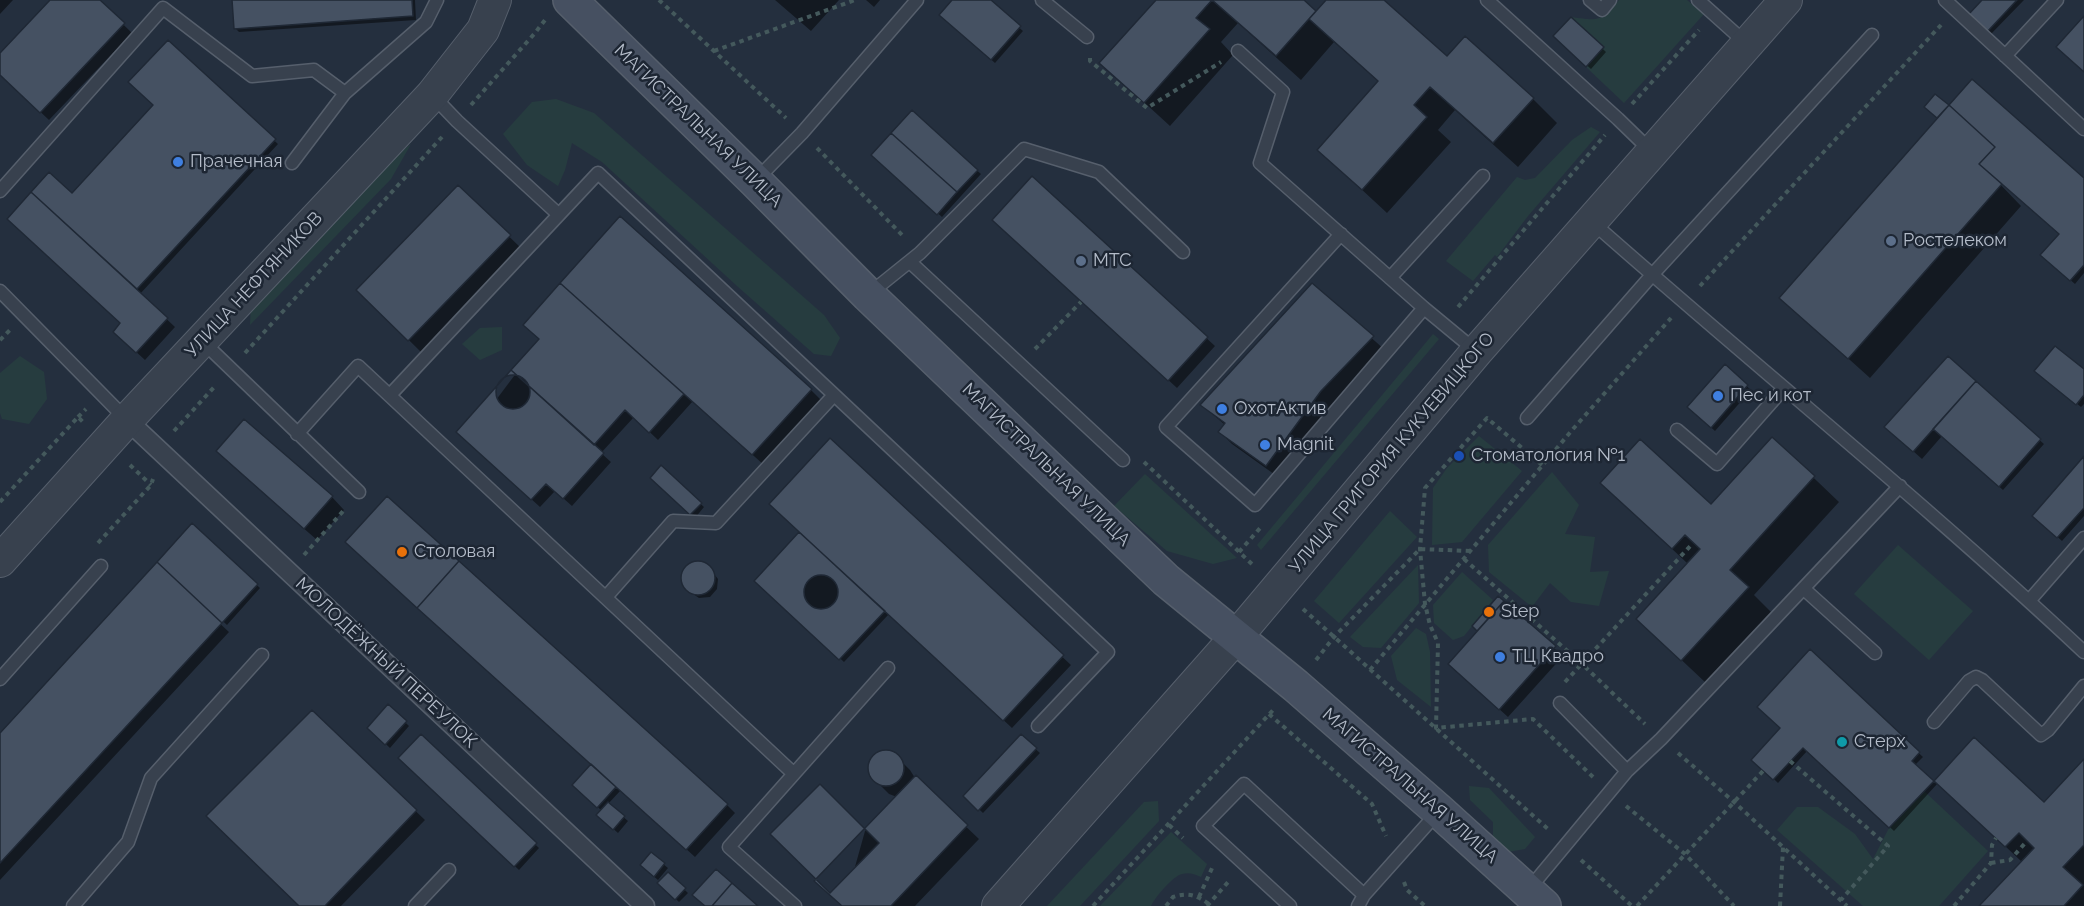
<!DOCTYPE html>
<meta charset="utf-8">
<style>
body{margin:0}
canvas{display:block;background:#242f3e}
</style>
<canvas width="2084" height="906"></canvas>
<script>
const ctx = document.querySelector('canvas').getContext('2d');
ctx.lineJoin = 'round';
function fill(path, color) {
  ctx.fillStyle = color;
  ctx.fill(path, 'evenodd');
}
function trace(path, color, width, dash) {
  ctx.strokeStyle = color;
  ctx.lineWidth = width;
  ctx.lineCap = dash ? 'butt' : 'round';
  ctx.setLineDash(dash || []);
  ctx.stroke(path);
}
function label(font, color, halo, rows, align = 'center') {
  ctx.font = font + ' Raleway,sans-serif';
  ctx.lineWidth = 5;
  ctx.setLineDash([]);
  ctx.textBaseline = 'middle';
  ctx.strokeStyle = halo;
  ctx.fillStyle = color;
  for (const [text, x, y, turn = 0] of rows) {
    ctx.save();
    ctx.translate(x, y);
    ctx.rotate((+turn || 0) * Math.PI / 180);
    ctx.textAlign = isNaN(turn) ? turn : align;
    if (halo) ctx.strokeText(text, 0, 0);
    ctx.fillText(text, 0, 0);
    ctx.restore();
  }
}
fill(new Path2D(`
 M1619,0H1687L1704,14L1624,103L1586,67L1604,47L1571,17C1600,21 1600,22 1619,0Z
 M556,99L594,113L824,315L840,338L831,356L814,354L737,286L602,162L572,143L565,170L558,186L527,165L503,134L532,102Z
 M1591,127L1600,132L1528,216L1497,257L1495,255L1473,281L1446,261L1517,177L1525,180L1535,178L1572,140Z
 M411,144L391,179L250,325L251,304L395,156Z
 M502,327V350L480,360L462,344L480,328Z
 M1433,334L1439,339L1261,550L1257,545Z
 M20,356L44,372L47,399L29,424L2,419L0,413V373Z
 M1479,436L1522,471L1462,542L1432,545L1433,488L1447,468Z
 M1552,472L1579,505L1565,534L1595,537L1590,572L1609,571L1599,606L1571,602L1550,583L1532,607L1489,572L1488,545Z
 M1145,474L1237,558L1213,564L1167,551L1114,506Z
 M1390,511L1417,537L1339,623L1314,601Z
 M1898,545L1973,611L1929,660L1854,594Z
 M1418,565L1419,603L1381,648L1363,647L1350,637Z
 M1462,572L1493,600L1464,636L1453,640L1434,623L1433,605Z
 M1416,628L1426,634L1430,652L1431,707L1397,680L1391,656Z
 M1469,786L1489,788L1535,837L1525,849L1508,852L1493,837V822L1470,800Z
 M1924,791L1988,851L1939,906H1863L1777,830L1797,807H1818L1855,834L1873,859L1889,828Z
 M1158,801L1159,821L1080,906H1047L1144,802Z
 M1171,832L1207,864L1201,877C1194,874 1189,872 1182,874C1173,876 1155,897 1151,906H1100Z`), '#263c3f');
fill(new Path2D(`
 M0,0H13L0,14Z
 M52,0H98L132,33L49,120L0,74V55Z
 M233,0H415L416,20L239,32L235,28Z
 M775,0H839L811,31Z
 M866,0H880L874,7Z
 M954,0H988L1023,31L995,63L945,19Z
 M1158,0H1302L1317,13L1328,0H1382L1448,58L1533,99L1557,123L1518,167L1455,110L1438,130L1451,142L1387,213L1319,150L1379,82L1334,42L1301,80L1238,23L1221,42L1233,55L1170,126L1101,63Z
 M1983,0H2024L1991,34L1970,15Z
 M1571,19L1606,52L1591,69L1555,36Z
 M168,42L278,144L140,294L175,327L145,360L123,340L122,324L9,219L50,175L72,195L155,105Z
 M1935,96L1950,109L2084,180V273L2075,284L2046,259L2060,234L2001,181L1999,183L2021,206L1870,378L1781,298L1939,119L1926,107Z
 M912,112L981,174L942,217L873,155Z
 M1032,178L1215,346L1177,388L1002,228Z
 M458,187L522,249L421,352L358,290Z
 M1312,285L1385,350L1333,403L1278,477L1232,444L1220,432L1225,425L1202,405Z
 M541,340L811,390L823,402L765,466L693,401L658,440L634,417L601,453L611,462L572,506L555,491L540,507L466,440Z
 M1948,358L2044,444L2003,490L1942,436L1922,459L1895,435Z
 M1725,367L1751,390L1715,431L1693,411Z
 M2084,371V404L2081,407L2040,374Z
 M1773,439L1839,502L1754,595L1772,613L1707,684L1638,619L1688,564L1602,483L1711,506Z
 M830,440L1071,665L1012,728L889,614L844,662L756,581L801,532Z
 M2084,459V516L2062,541L2034,516Z
 M230,464L332,497L344,510L317,540Z
 M661,467L704,507L695,518L652,478Z
 M192,526L260,588L227,625L162,564L159,567L229,632L0,880V735Z
 M699,562L704,563L711,570L718,579L717,589L710,597L699,598L690,592L685,588L682,577L686,568L689,564Z
 M1498,598L1563,656L1508,717L1458,672L1479,631L1474,626Z
 M1810,651L1923,757L1915,765L1934,783L1974,739L2044,805L2084,762V906H1981L2022,862L1938,783L1894,831L1808,750L1778,783L1753,759L1782,728Z
 M388,706L409,726L390,748L369,728Z
 M312,712L425,820L341,906H301Z
 M421,736L539,848L519,870L400,758Z
 M1021,736L1040,753L983,813L965,796Z
 M883,752L893,754L897,757L910,770L915,778L979,839L915,906H844L865,831L897,797L889,794L872,777L869,766L874,757Z
 M593,765L727,805L735,813L695,857L621,790L608,804L628,821L618,833L602,819V811L574,785Z
 M651,854L668,868L658,880L645,869Z
 M668,874L688,893L679,902L659,883Z`), '#0007');
const building = new Path2D(`
 M50,0H100L125,23L40,113L0,75V53Z
 M232,0H412L413,16L234,29Z
 M952,0H991L1021,26L991,60L939,15Z
 M1156,0H1304L1316,11L1276,56L1212,0L1196,18L1210,29L1144,103L1099,63Z
 M1326,0H1384L1447,56L1465,36L1534,98L1493,143L1430,87L1414,105L1427,117L1362,190L1317,150L1378,81L1309,19Z
 M1982,0H2017L1987,32L1968,15Z
 M2084,16V72L2056,47Z
 M1571,17L1604,47L1586,67L1553,36Z
 M168,40L276,139L137,289L31,192L49,172L72,193L153,105L128,82Z
 M1972,79L2084,178V265L2070,281L2040,255L2059,234L1979,164L1995,147L1949,105Z
 M1935,94L1949,105L1937,118L1924,107Z
 M1949,105L1995,147L1979,164L2002,184L1848,359L1779,298Z
 M912,110L978,170L957,192L891,133Z
 M891,133L957,192L937,215L871,155Z
 M1032,176L1208,337L1168,381L992,220Z
 M458,185L511,235L408,341L356,290Z
 M31,192L168,318L136,353L113,332L120,323L7,219Z
 M620,216L812,389L752,455L560,283Z
 M560,283L684,394L649,433L625,410L594,445L511,370L539,339L523,325Z
 M1312,283L1374,336L1321,391L1266,466L1218,432L1225,423L1200,405Z
 M2055,346L2084,369V395L2076,405L2034,371Z
 M1948,356L1976,381L1913,452L1884,427Z
 M1725,364L1748,385L1711,428L1687,407Z
 M511,370L604,453L563,499L546,484L531,500L456,432Z
 M496 392a17 17 0 1 1 34 0a17 17 0 1 1-34 0Z
 M1976,381L2041,439L1999,487L1933,429Z
 M244,419L333,496L304,529L216,451Z
 M1772,437L1815,476L1730,570L1749,587L1681,661L1636,619L1700,549L1685,535L1672,549L1600,483L1640,439L1711,504Z
 M830,438L1064,655L1003,721L769,504Z
 M2084,456V508L2057,538L2032,516Z
 M661,465L702,503L690,515L650,478Z
 M387,496L459,561L417,608L345,542Z
 M192,523L258,584L222,623L157,562Z
 M799,532L885,611L839,660L754,581Z
 M681 578a17 17 0 1 1 34 0a17 17 0 1 1-34 0Z
 M459,561L728,804L686,850L417,608Z
 M157,562L222,623L0,863V733Z
 M804 592a17 17 0 1 1 34 0a17 17 0 1 1-34 0Z
 M1498,596L1504,601L1477,631L1472,626Z
 M1504,601L1556,646L1499,710L1448,664Z
 M1810,649L1920,752L1912,761L1934,781L1889,828L1803,748L1773,780L1751,760L1780,728L1757,707Z
 M388,704L407,721L385,745L367,728Z
 M312,710L417,810L325,906H299L206,816Z
 M421,734L537,843L514,867L398,758Z
 M1021,734L1037,748L978,811L963,796Z
 M1974,737L2044,802L2084,759V845L2063,867L2083,885L2064,906H1979L2034,848L2019,833L2005,847L1934,781Z
 M868 768a18 18 0 1 1 36 0a18 18 0 1 1-36 0Z
 M591,764L616,787L597,808L572,785Z
 M916,775L968,825L891,906H842L814,881Z
 M820,784L879,843L830,893L770,834Z
 M608,802L625,816L613,830L596,815Z
 M651,852L665,863L654,877L640,865Z
 M716,869L732,883L712,906H705L692,895Z
 M668,872L686,888L675,900L657,883Z
 M732,883L758,906H712Z`);
fill(building, '#455162');
trace(building, '#1f2835', 1.5);
const service = new Path2D(`
 M1042,0L1087,37
 M1487,0L1618,119L1652,152
 M1590,0L1602,10L1610,0
 M1698,0L1747,44
 M1945,0L2084,129
 M1238,51L1283,92L1260,163L1424,308L1476,351
 M2005,56L2057,0
 M433,96L457,121L558,214
 M292,163L345,93L426,22L437,0
 M756,180L802,133L917,0
 M0,191L163,8L252,76L314,70L345,93
 M1592,222C1755,366 1925,503 2084,652
 M1341,234L1166,427L1255,505L1424,308
 M910,262L1123,460
 M1390,278L1483,176
 M0,291L126,419
 M869,294L920,253L1024,149L1099,172L1183,252
 M202,341L359,492
 M390,395L598,173L1108,652L1038,726
 M1527,418L1652,275L1872,35
 M1677,430L1717,464L1784,388
 M297,434L358,366L794,774
 M1804,589L1875,653
 M606,597L673,521L716,523L834,395
 M2029,601L2084,538
 M0,679L101,566
 M1560,703L1627,771
 M1934,722L1969,681L1976,677L1982,680L2041,735L2048,730L2084,686
 M1529,889L1627,771L1661,739L1900,486
 M73,906L128,842L151,778L262,655
 M415,906L449,870
 M795,906L729,847L888,668
 M1290,906L1203,826L1244,784L1364,895
 M1358,906L1364,895L1439,811`);
const pedestrian = new Path2D(`
 M127,420L645,906`);
const tertiary = new Path2D(`
 M0,561L127,420L432,95L483,30L495,0
 M998,906L1237,636L1477,351L1786,0`);
const secondary = new Path2D(`
 M570,0L755,181L868,295L1166,580L1296,686L1439,811L1544,906`);
trace(service, '#565f6c', 15);
trace(pedestrian, '#565f6c', 21);
trace(tertiary, '#565f6c', 34);
trace(secondary, '#565f6c', 36);
trace(new Path2D(`
 M659,0L786,118
 M714,51L855,0
 M1090,58V61L1147,108L1221,62
 M1632,104L1699,30
 M471,105L535,33L545,20
 M817,148L904,237
 M1700,286L1941,25
 M1458,307L1605,135
 M0,340L10,330
 M1035,349L1081,302
 M245,353L442,137
 M78,417L86,409
 M174,431L216,385
 M1144,462L1254,566
 M130,465L151,485
 M1542,465L1487,418L1425,488L1420,549L1425,604L1430,625L1438,643L1436,728L1533,719L1593,777
 M0,502L78,417L84,423
 M98,543L151,485L153,479
 M1239,552L1261,527
 M304,555L345,509
 M1464,559L1582,664L1645,724
 M1303,609L1549,830
 M1316,660L1334,637L1420,549L1470,551
 M1370,670L1573,429L1671,318
 M1565,682L1693,543
 M1269,714L1372,804L1386,836
 M1678,753L1734,802L1847,906
 M1790,761L1888,846L1841,900
 M1626,806L1685,854L1734,906
 M1169,825L1183,838
 M1581,860L1632,906
 M1991,863L2010,860L2027,841
 M1404,882L1407,890L1425,906
 M1199,897L1213,866
 M1093,906L1274,709
 M1166,906L1173,897C1188,892 1196,895 1209,904
 M1207,906L1229,881
 M1637,906L1763,771
 M1780,906L1783,847
 M1954,906L1991,863L1992,845L1996,838`), '#44595c', 4, [4.5, 4.5]);
trace(service, '#38414e', 12);
trace(pedestrian, '#38414e', 18);
trace(tertiary, '#38414e', 32);
trace(secondary, '#465061', 33);
for (const [x, y, r, color] of [
 [178,162,6,"#3f7fe0"],
 [1891,241,6,"#5c6f8a"],
 [1081,261,6,"#5c6f8a"],
 [1718,396,6,"#3f7fe0"],
 [1222,409,6,"#3f7fe0"],
 [1265,445,6,"#3f7fe0"],
 [1459,456,6,"#1a4fb4"],
 [402,552,6,"#e8710a"],
 [1489,612,6,"#e8710a"],
 [1500,657,6,"#3f7fe0"],
 [1842,742,6,"#0f9aa8"]
]) {
  const dot = new Path2D();
  dot.arc(x, y, r, 0, 2 * Math.PI);
  ctx.fillStyle = color;
  ctx.fill(dot);
  trace(dot, '#1d2633', 2);
}
label('18px', '#b4bcc9', '#1d2633', [
 ["МАГИСТРАЛЬНАЯ УЛИЦА",698,126,44],
 ["УЛИЦА НЕФТЯНИКОВ",254,285,-47],
 ["УЛИЦА ГРИГОРИЯ КУКУЕВИЦКОГО",1392,453,-50],
 ["МАГИСТРАЛЬНАЯ УЛИЦА",1046,465,44],
 ["МОЛОДЁЖНЫЙ ПЕРЕУЛОК",386,663,43],
 ["МАГИСТРАЛЬНАЯ УЛИЦА",1410,786,41]
]);
label('18px', '#b4bcc9', '#1d2633', [
 ["Прачечная",190,162],
 ["Ростелеком",1903,241],
 ["МТС",1093,261],
 ["Пес и кот",1730,396],
 ["ОхотАктив",1234,409],
 ["Magnit",1277,445],
 ["Стоматология №1",1471,456],
 ["Столовая",414,552],
 ["Step",1501,612],
 ["ТЦ Квадро",1512,657],
 ["Стерх",1854,742]
], 'left');
</script>
